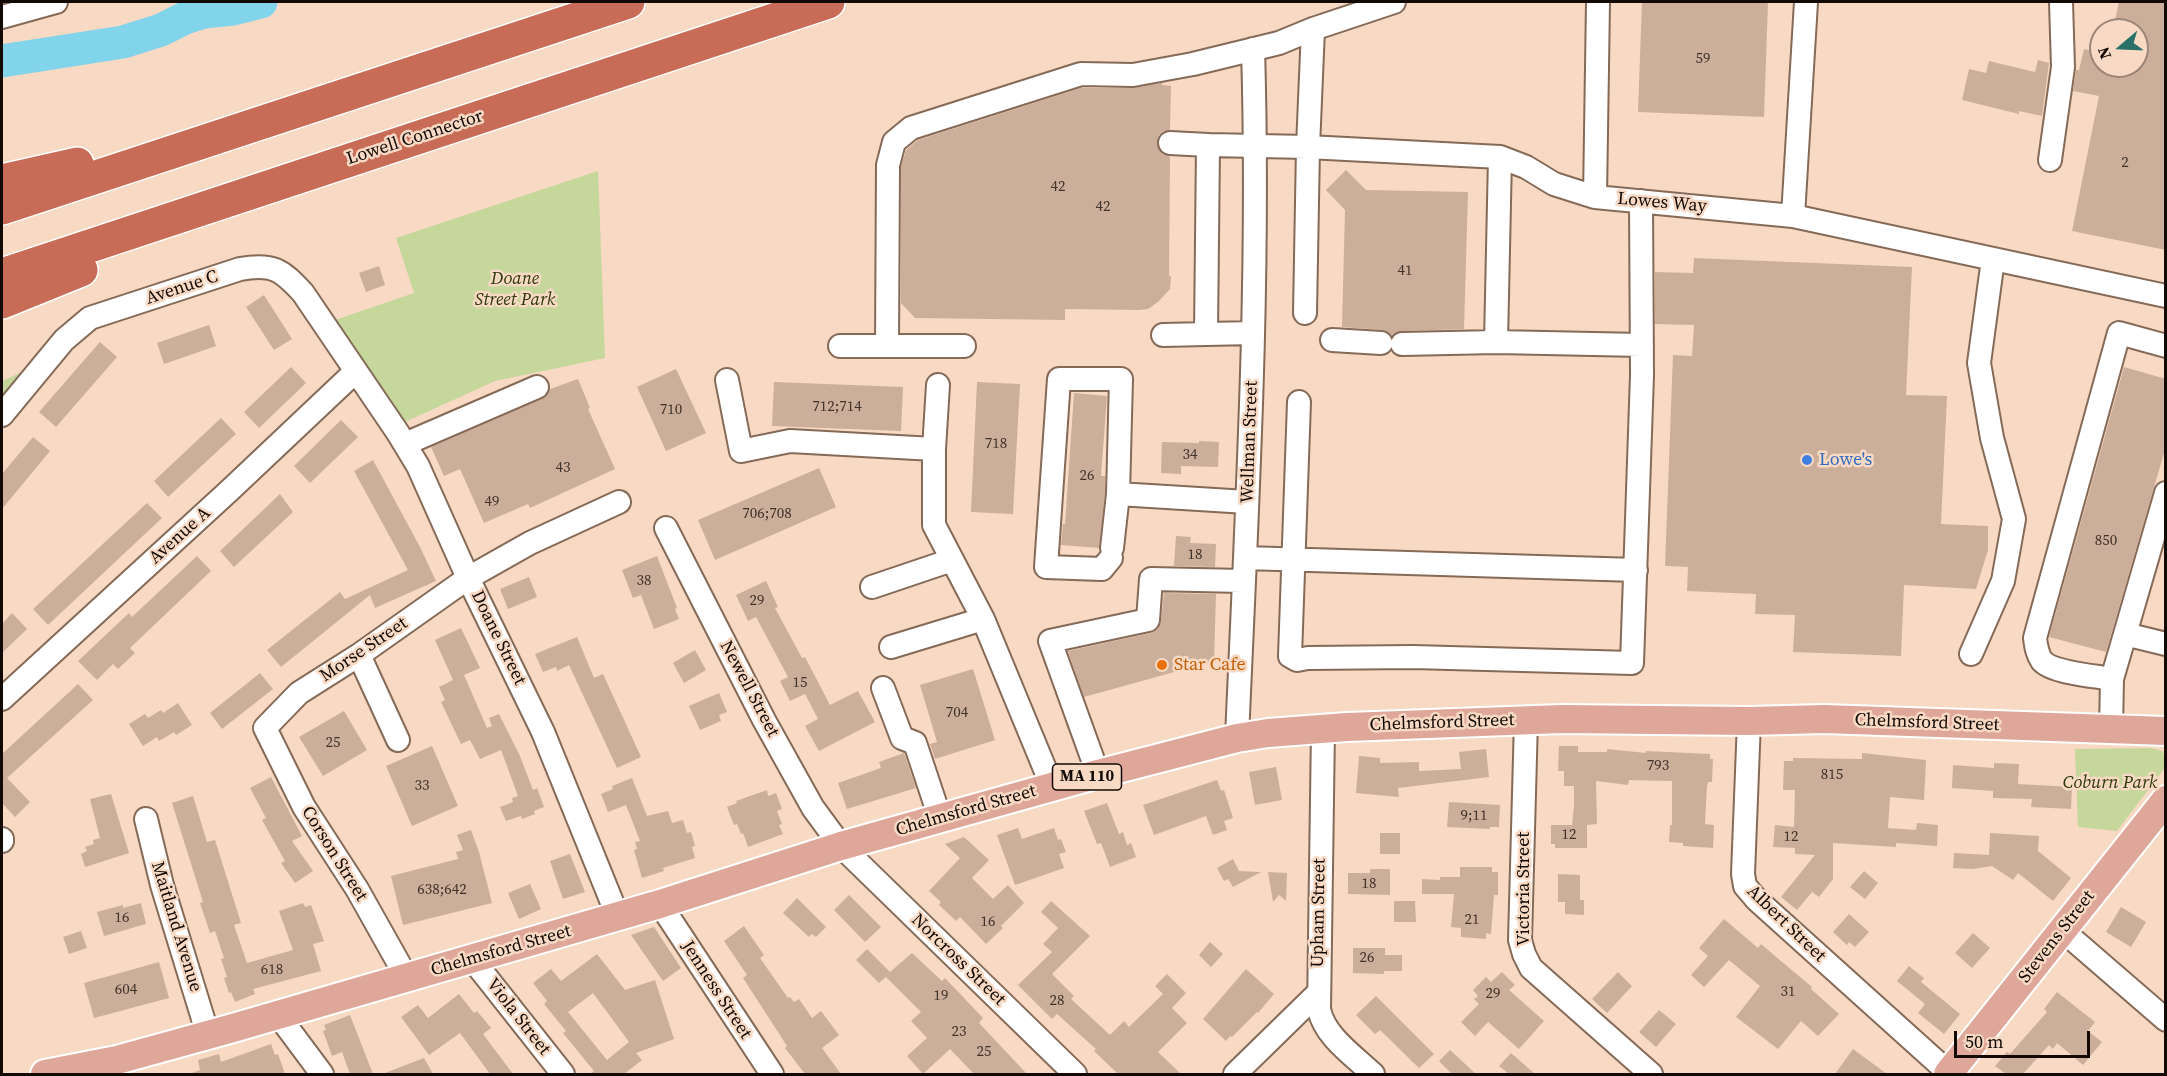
<!DOCTYPE html>
<style>
body{margin:0}
#map{position:relative;width:2167px;height:1076px;overflow:hidden;background:#f7d9c4;font-family:"Source Serif 4",serif}
canvas{display:block}
.frame{position:absolute;inset:0;border:3px solid #130904;pointer-events:none}
.north{position:absolute;left:2089px;top:18px;width:60px;height:60px;box-sizing:border-box;background:#f7d9c4;border:2px solid #9c8677;border-radius:50%;rotate:251deg;font-size:16px;font-weight:700;line-height:24px;text-align:center;color:#130904}
.north::after{content:'';display:block;margin:auto;width:21px;height:27px;background:#297168;clip-path:polygon(50% 0,100% 100%,50% 72%,0 100%)}
.scale{position:absolute;left:1954px;top:1031px;width:136px;height:27px;box-sizing:border-box;border:3px solid #130904;border-top:0;padding-left:8px;font-size:18px;line-height:21px;white-space:nowrap;color:#130904;-webkit-text-stroke:4px #f7d9c4;paint-order:stroke}
</style>
<div id="map">
<canvas width="2167" height="1076"></canvas>
<div class="frame"></div>
<div class="north">N</div>
<div class="scale">50 m</div>
</div>
<script>
const ctx = document.querySelector('canvas').getContext('2d');
ctx.lineJoin = 'round';
function fill(path, color) {
  ctx.fillStyle = color;
  ctx.fill(path, 'evenodd');
}
function trace(path, color, width, dash) {
  ctx.strokeStyle = color;
  ctx.lineWidth = width;
  ctx.lineCap = dash ? 'butt' : 'round';
  ctx.setLineDash(dash || []);
  ctx.stroke(path);
}
function label(font, color, halo, rows, align = 'center') {
  ctx.font = font + ' "Source Serif 4",serif';
  ctx.lineWidth = 5;
  ctx.setLineDash([]);
  ctx.textBaseline = 'middle';
  ctx.strokeStyle = halo;
  ctx.fillStyle = color;
  for (const [text, x, y, turn = 0] of rows) {
    ctx.save();
    ctx.translate(x, y);
    ctx.rotate((+turn || 0) * Math.PI / 180);
    ctx.textAlign = isNaN(turn) ? turn : align;
    if (halo) ctx.strokeText(text, 0, 0);
    ctx.fillText(text, 0, 0);
    ctx.restore();
  }
}
fill(new Path2D(`
 M598,171L605,358L495,381L405,422L335,320L414,293L396,238Z
 M47,361L2,415V381Z
 M2152,748L2162,751L2165,756L2164,769L2117,831L2078,827L2075,749Z`), '#c5d79b');
trace(new Path2D(`
 M2,61L123,42L161,30L185,18L204,12L233,9L261,2`), '#82d4eb', 33);
fill(new Path2D(`
 M1642,2H1768L1764,117L1638,112Z
 M2119,2H2166V250L2072,231L2099,96L2073,91L2076,70H2079L2084,49L2101,53V66H2137V30H2113Z
 M2038,60L2049,63L2042,116L2019,111V114L1962,100L1969,69L1986,73L1989,61L2035,72Z
 M1162,83V85L1171,86L1170,130L1164,131L1159,135L1157,143L1162,154L1170,157L1169,276H1171L1170,289L1158,302L1148,309L1139,310L1065,309V320L915,318L901,303V167L906,150L918,140L1081,88H1133Z
 M1346,170L1366,190L1468,192L1464,329L1402,331L1392,336L1382,330L1342,327L1345,210L1326,190Z
 M1694,258L1912,267L1906,395L1947,396L1941,524L1988,526V550L1976,589L1904,585L1901,656L1793,652L1795,615L1755,614L1756,594L1687,591L1688,567L1665,566L1673,355L1692,356L1694,325L1655,324V272L1693,273Z
 M379,266L385,285L366,292L359,273Z
 M264,295L292,339L274,350L246,307Z
 M209,325L216,346L164,364L157,343Z
 M100,342L117,357L56,427L39,412Z
 M291,367L306,383L259,428L244,412Z
 M2124,367L2166,379V446L2106,652L2049,637Z
 M676,369L706,433L666,451L637,387Z
 M578,379L590,408L588,409L615,469L530,508L528,504L484,523L460,469L444,476L431,447L542,399L547,395L550,389Z
 M774,382L903,387L901,431L772,426Z
 M977,382L1020,384L1013,514L971,512Z
 M1074,393L1107,396L1101,476H1105V493L1099,548L1061,545L1063,524H1065Z
 M221,418L236,434L168,497L154,481Z
 M341,420L358,437L310,483L294,466Z
 M33,437L50,451L2,509V474Z
 M1199,441L1219,442L1218,467L1181,466V474L1161,473L1162,442L1199,443Z
 M373,460L420,547L436,581L375,608L370,595L281,667L267,650L340,592L345,599L408,570L354,471Z
 M819,468L836,507L715,560L698,520Z
 M280,494L293,512L234,567L220,551Z
 M147,503L162,518L48,625L33,609Z
 M1176,536L1191,537L1190,543L1216,544L1215,567L1174,566Z
 M197,556L211,571L130,648L135,653L118,669L113,664L97,680L78,661L129,613L132,617Z
 M657,556L677,608L675,609L679,619L654,629L641,595L633,598L622,570Z
 M529,577L537,597L508,609L500,589Z
 M766,581L778,607L775,608L802,658L805,657L830,705L858,691L875,722L819,751L805,726L818,719L805,694L790,701L780,681L788,677L756,617L748,621L736,595Z
 M1164,593L1216,594L1214,661L1084,697L1068,651L1151,633L1158,629L1161,621Z
 M12,613L27,629L2,653V624Z
 M461,628L480,668L464,675L487,728L492,726L489,718L499,714L520,756L533,790L537,788L544,807L534,811L535,814L522,819L521,816L506,821L500,807L513,802L512,798L518,796L501,750L480,759L470,740L461,744L441,702L445,700L439,687L453,680L435,640Z
 M577,637L594,678L603,674L641,757L617,768L569,665L557,671L556,667L543,672L535,654Z
 M695,650L706,670L684,683L673,663Z
 M973,669L995,740L935,759L930,744L937,742L920,685Z
 M260,673L273,689L222,729L210,713Z
 M78,684L93,700L7,778L30,802L15,817L2,803V754Z
 M719,693L727,712L719,715L721,721L700,730L689,706Z
 M178,703L192,725L176,735L174,732L159,741L157,737L143,746L129,724L145,714L148,718L161,710L163,713Z
 M344,711L367,750L323,776L299,737Z
 M432,746L458,806L412,826L386,766Z
 M1559,746H1578V752H1607V749L1646,753V751L1710,754V759H1713L1712,782H1708L1707,786L1705,824L1714,825L1713,848L1683,846V843L1669,842L1670,825H1672V781L1629,780L1628,785L1596,781L1597,824L1587,825V848H1555V844H1551V825H1572L1574,806V786H1564V771H1558Z
 M1486,749L1489,777L1398,788L1399,797L1356,793L1359,756L1380,758V763L1419,762V771L1461,769L1459,752Z
 M904,753L916,788L847,809L838,783L881,768L879,762Z
 M1862,753L1926,760L1924,800L1890,797L1888,828L1916,830L1917,823L1938,825L1937,846L1896,843V847L1833,843V879L1819,897L1812,892L1797,910L1781,897L1815,855L1795,854V848L1773,847L1775,825L1794,827L1795,790H1783L1784,761H1793V758L1862,759Z
 M1994,763L2019,764L2018,784L2072,787L2071,809L2031,807L2032,799L1993,798V791L1952,788L1953,765L1994,768Z
 M1276,767L1282,800L1255,805L1249,772Z
 M271,777L302,836L292,841L313,871L295,883L281,863L285,861L262,820L266,818L250,788Z
 M632,778L647,816L668,811L672,823L683,820L687,833L691,832L695,846L692,847L695,858L663,868L664,871L642,878L634,850L637,849L635,842L640,841L626,805L608,812L601,794L613,789L612,786Z
 M1217,780L1221,791L1224,790L1233,818L1224,821L1227,830L1213,835L1206,816L1154,835L1143,805Z
 M767,790L768,796L776,793L782,809L777,811L782,824L779,825L783,834L748,847L743,833L741,834L737,824L734,825L727,807L737,803L736,801Z
 M111,794L129,853L85,867L81,854L87,851L85,847L94,844L93,840L100,838L90,799Z
 M193,796L207,842L215,840L241,923L234,925L247,963L293,950L279,911L303,903L305,907L311,905L324,941L313,944L321,971L253,989L255,994L235,1002L231,992L229,993L224,978L227,977L221,959L224,958L215,931L210,933L200,903L203,902L172,803Z
 M1449,802L1500,805L1499,827H1490V829L1447,827Z
 M1107,803L1119,834L1123,832L1127,845L1131,843L1136,857L1110,867L1101,843L1097,844L1084,811Z
 M1018,828L1022,839L1054,828L1058,840L1061,839L1066,852L1059,854L1064,868L1015,885L997,835Z
 M471,830L479,852L492,903L403,925L391,876L458,859L456,852L463,850L457,835Z
 M1380,833H1400V854H1380Z
 M1990,833L2039,836L2038,851L2071,878L2053,901L2018,873L2013,880L1992,866L1973,869L1953,868L1954,853L1989,855Z
 M964,837L989,860L972,878L993,899L1008,885L1024,903L1001,926L1003,928L986,944L960,917L956,921L939,905L941,902L929,891L960,858L945,844Z
 M570,854L585,892L563,899L550,861Z
 M1233,859L1239,871L1261,872L1233,887L1228,879L1224,881L1217,868Z
 M1460,867H1492V872H1498V895H1494L1491,934L1486,933V939L1461,937V928L1451,927L1454,894H1422V879L1440,880V877H1460Z
 M1370,869H1390V895L1348,894V873H1370Z
 M1864,871L1878,883L1865,899L1850,887Z
 M1268,872L1287,873L1286,901L1279,895L1273,902Z
 M1558,874L1580,875V900H1584V915L1565,914V902H1558Z
 M530,884L541,909L519,919L508,893Z
 M849,895L881,927L865,942L834,910Z
 M797,898L826,927L816,937L812,934L809,937L783,913Z
 M1051,901L1090,936L1052,974L1074,996L1071,999L1110,1035L1124,1021L1129,1027L1163,994L1155,986L1167,974L1186,993L1172,1008L1187,1023L1158,1052L1181,1074H1118L1094,1051L1096,1049L1057,1014L1052,1019L1018,985L1052,952L1043,944L1058,928L1041,912Z
 M1394,901H1415L1416,922H1394Z
 M141,903L146,924L104,936L97,912L123,905V908Z
 M2121,907L2146,922L2131,947L2106,932Z
 M1849,914L1869,932L1855,947L1849,942L1847,945L1833,932Z
 M1724,919L1758,948L1761,944L1775,956L1812,987L1811,989L1839,1014L1818,1036L1801,1021L1778,1049L1736,1017L1760,986L1729,960L1704,987L1691,975L1708,956L1699,948Z
 M744,926L764,955L760,958L788,998L790,997L794,1002L799,999L812,1018L821,1011L839,1035L822,1048L841,1074H805L785,1048L787,1046L743,978L747,975L724,941Z
 M654,927L681,968L663,981L631,935Z
 M81,931L87,948L69,954L63,937Z
 M1973,933L1990,948L1972,968L1955,953Z
 M1210,942L1223,954L1211,967L1199,955Z
 M1353,948H1385V955H1402V971H1384V974L1353,973Z
 M867,949L890,972L912,953L942,981L945,978L983,1018L979,1023L1027,1074H974L950,1049L923,1074L907,1056L927,1038L911,1021L921,1012L886,977L879,983L856,960Z
 M597,954L625,990L655,980L674,1039L636,1053L642,1060L624,1074H590L594,1071L563,1033L566,1031L544,1004L547,1001L533,983L551,969L561,981ZM593,993L629,1042L607,1060L568,1012Z
 M159,962L169,998L94,1018L84,983Z
 M1909,966L1924,978L1921,982L1960,1014L1944,1034L1918,1013L1925,1004L1897,981Z
 M1246,969L1274,994L1258,1013L1257,1012L1232,1037L1230,1036L1226,1041L1203,1019Z
 M1502,972L1515,985L1509,990L1544,1021L1519,1049L1488,1022L1475,1036L1461,1022L1479,1004L1474,999L1478,996L1473,990L1486,977L1491,982Z
 M1618,972L1632,986L1607,1013L1592,999Z
 M2057,992L2095,1022L2088,1031L2102,1042L2083,1065L2057,1043L2053,1049L2049,1045L2023,1074H2006L1995,1066L2007,1052L2010,1054L2047,1012L2044,1009Z
 M459,994L474,1013L477,1011L491,1028L483,1034L513,1074H490L460,1033L429,1055L401,1017L418,1005L428,1018Z
 M1376,996L1434,1054L1419,1068L1380,1030L1375,1034L1356,1015Z
 M1659,1010L1676,1024L1656,1047L1639,1032Z
 M350,1015L373,1074H350L342,1052L332,1056L323,1031L326,1030L324,1025Z
 M271,1044L275,1055L278,1054L285,1074H193L192,1073L200,1070L198,1060L219,1054L221,1062Z
 M1853,1049L1887,1074H1835Z
 M1450,1050L1476,1074H1452L1439,1061Z
 M1511,1053L1535,1074H1509L1499,1066Z
 M424,1058L433,1074H386L385,1073Z`), '#ccaf9b');
const minor = new Path2D(`
 M2,17L56,2
 M1170,143L1208,145
 M2050,160L2063,67L2061,2
 M1595,197L1598,2
 M1793,216L1806,2
 M1305,313L1308,147L1313,29
 M1253,333L1206,334L1208,145L1308,147L1500,157L1526,167L1554,184L1595,197L1793,216L2166,296
 M1163,335L1206,334
 M1332,340L1381,343
 M1496,342L1500,157
 M1402,344L1496,342L1642,345
 M887,345L888,165L894,142L911,128L1081,74L1133,75L1193,64L1279,43L1313,29L1394,2
 M840,346H964
 M727,380L741,451L790,441L934,449
 M938,385L934,449V525L983,619L1052,786
 M1299,402L1290,656L1297,660L1308,658L1413,657L1632,663L1642,375L1641,201
 M2,415L64,340L90,318L240,269C273,263 282,270 303,293L398,433L418,466L468,578L543,732L618,917
 M405,444L537,387
 M666,528L764,720L813,808L841,846L1075,1074
 M1112,548L1118,494
 M1111,558L1102,569L1046,567L1059,379H1121L1118,494L1247,502
 M1245,558L1636,570
 M872,587L952,560
 M2125,634L2166,644
 M891,647L983,619
 M1971,654L2003,581L2014,519L1992,438L1979,363L1993,259
 M359,655L398,740
 M2112,679C2096,676 2053,673 2042,661C2037,654 2036,646 2035,638L2119,333L2166,346
 M883,688L902,738L915,743L940,818
 M2,699L230,490L356,371
 M1526,720L1520,940L1524,954L1531,968L1651,1074
 M1749,721L1743,874L1745,886L1757,900L1949,1073
 M1323,729L1319,1009C1324,1036 1354,1056 1373,1074
 M2111,729L2112,679L2166,493
 M1237,738C1247,508 1260,279 1253,49
 M1098,774L1050,641L1148,620L1151,579L1243,581
 M146,819L162,885L208,1035
 M2,839V841
 M660,904L772,1074
 M2062,930L2166,1020
 M472,959L563,1074
 M407,978L357,889L304,807L265,728L299,693L359,655L468,578L530,543L619,502
 M278,1015L322,1074
 M1235,1074L1318,993`);
const major = new Path2D(`
 M45,1074L117,1060L233,1028L660,904L841,846L1098,774L1237,738L1268,733L1347,727L1562,719L1749,721L1824,719L2166,731
 M1948,1074L2166,800`);
const highway = new Path2D(`
 M2,181L77,164
 M2,208L628,2
 M2,275L828,2
 M2,302L81,270`);
trace(minor, '#846a57', 26);
trace(major, '#fff', 32);
trace(highway, '#fff', 36);
trace(minor, '#fff', 22);
trace(major, '#dea79a', 28);
trace(highway, '#c86c57', 33);
for (const [x, y, r, color] of [
 [1807,460,6,"#3f7fe0"],
 [1162,665,6,"#e8710a"]
]) {
  const dot = new Path2D();
  dot.arc(x, y, r, 0, 2 * Math.PI);
  ctx.fillStyle = color;
  ctx.fill(dot);
  trace(dot, '#f7d9c4', 2);
}
label('15px', '#41322a', null, [
 ["59",1703,59],
 ["2",2125,163],
 ["42",1058,187],
 ["42",1103,207],
 ["41",1405,271],
 ["712;714",837,407],
 ["710",671,410],
 ["718",996,444],
 ["34",1190,455],
 ["43",563,468],
 ["26",1087,476],
 ["49",492,502],
 ["706;708",767,514],
 ["850",2106,541],
 ["18",1195,555],
 ["38",644,581],
 ["29",757,601],
 ["15",800,683],
 ["704",957,713],
 ["25",333,743],
 ["793",1658,766],
 ["815",1832,775],
 ["33",422,786],
 ["9;11",1474,816],
 ["12",1569,835],
 ["12",1791,837],
 ["18",1369,884],
 ["638;642",442,890],
 ["16",122,918],
 ["21",1472,920],
 ["16",988,922],
 ["26",1367,958],
 ["618",272,970],
 ["604",126,990],
 ["31",1788,992],
 ["29",1493,994],
 ["19",941,996],
 ["28",1057,1001],
 ["23",959,1032],
 ["25",984,1052]
]);
for (const [x, y, w] of [
 [1087,777,69]
]) {
  const box = new Path2D();
  box.roundRect(x - w / 2, y - 13, w, 26, 4.5);
  ctx.fillStyle = '#f7d9c4';
  ctx.fill(box);
  trace(box, '#130904', 1.5);
}
label('bold 16px', '#130904', null, [
 ["MA 110",1087,777]
]);
label('18px', '#130904', '#f7d9c4', [
 ["Lowell Connector",415,138,-18],
 ["Lowes Way",1662,203,5],
 ["Avenue C",182,288,-18],
 ["Wellman Street",1250,442,-88],
 ["Avenue A",180,536,-42],
 ["Doane Street",498,638,64],
 ["Morse Street",364,650,-34],
 ["Newell Street",749,689,62],
 ["Chelmsford Street",1442,723,-2],
 ["Chelmsford Street",1927,723,2],
 ["Chelmsford Street",966,811,-16],
 ["Corson Street",334,854,58],
 ["Victoria Street",1524,889,-90],
 ["Upham Street",1319,913,-89],
 ["Albert Street",1786,924,44],
 ["Maitland Avenue",176,927,73],
 ["Stevens Street",2057,937,-52],
 ["Chelmsford Street",501,951,-16],
 ["Norcross Street",958,960,44],
 ["Jenness Street",716,990,57],
 ["Viola Street",518,1017,52]
]);
label('italic 18px', '#2e3909', '#f7d9c4', [
 ["Doane",515,279],
 ["Street Park",515,300],
 ["Coburn Park",2110,783]
]);
label('18px', '#366cbe', '#f7d9c4', [
 ["Lowe's",1819,460]
], 'left');
label('18px', '#c56008', '#f7d9c4', [
 ["Star Cafe",1174,665]
], 'left');
</script>
